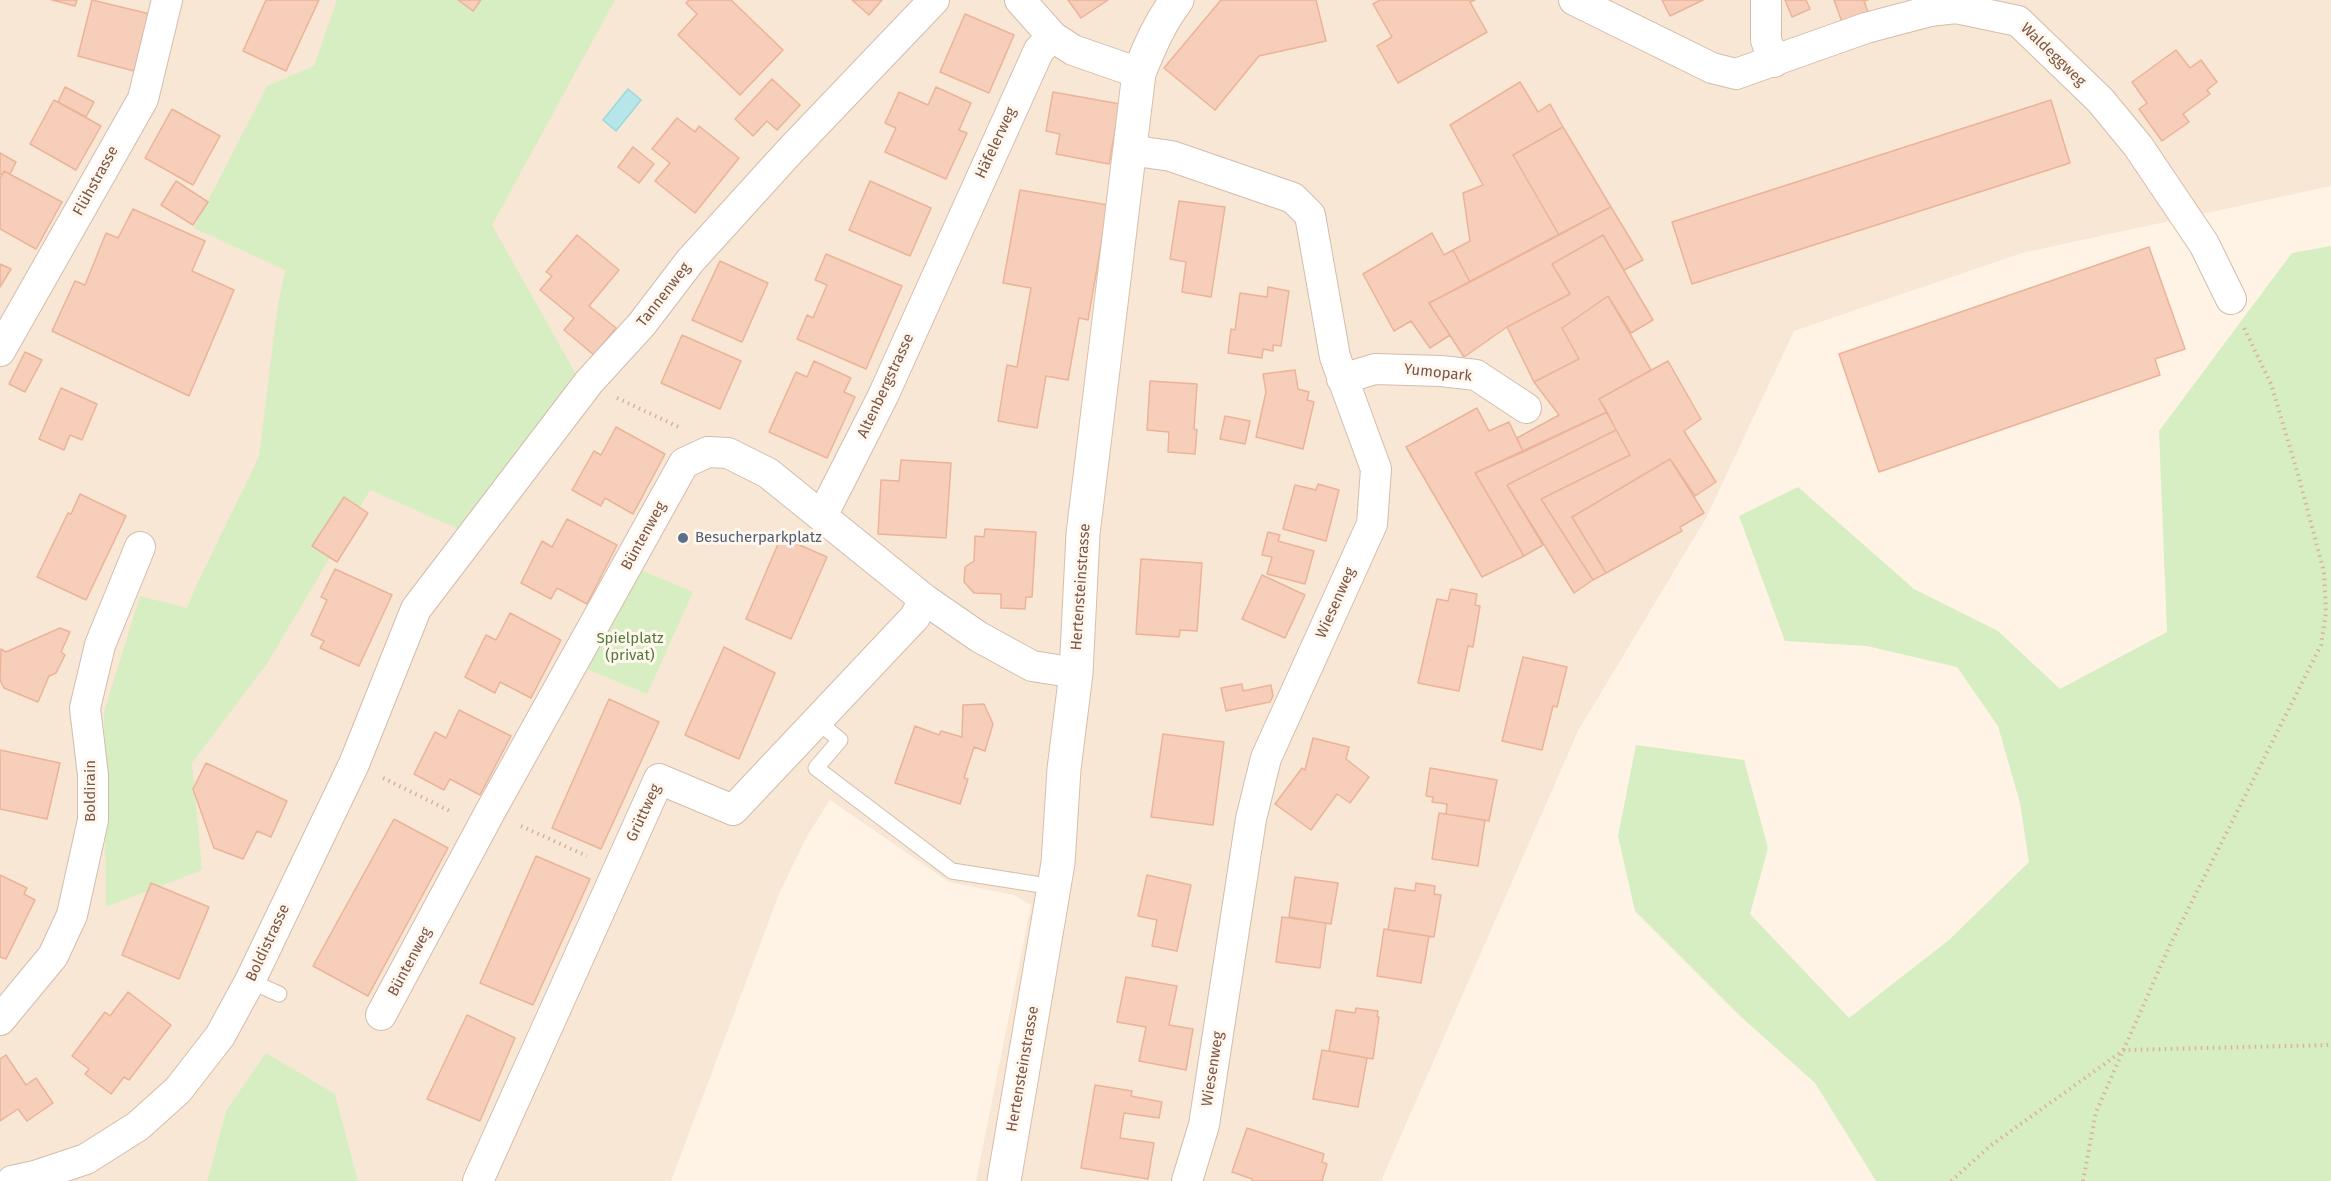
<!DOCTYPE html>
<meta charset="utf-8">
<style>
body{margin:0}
canvas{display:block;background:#fef3e5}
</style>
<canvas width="2331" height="1181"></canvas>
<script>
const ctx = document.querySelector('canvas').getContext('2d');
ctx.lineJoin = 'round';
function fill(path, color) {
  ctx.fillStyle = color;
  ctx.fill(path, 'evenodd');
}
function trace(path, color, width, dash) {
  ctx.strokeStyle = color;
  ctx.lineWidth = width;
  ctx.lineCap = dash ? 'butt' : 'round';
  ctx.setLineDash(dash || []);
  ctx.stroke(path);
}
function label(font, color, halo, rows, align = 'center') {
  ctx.font = font + ' "Fira Sans",sans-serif';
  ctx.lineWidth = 6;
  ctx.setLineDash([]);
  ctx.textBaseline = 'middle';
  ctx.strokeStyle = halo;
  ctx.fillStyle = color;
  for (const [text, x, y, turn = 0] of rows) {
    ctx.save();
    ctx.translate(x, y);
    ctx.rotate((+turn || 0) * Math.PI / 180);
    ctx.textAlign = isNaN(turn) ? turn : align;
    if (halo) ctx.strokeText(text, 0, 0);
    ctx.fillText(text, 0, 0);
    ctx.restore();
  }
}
fill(new Path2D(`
 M0,0H2331V186L2022,253L1794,331L1706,518L1578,731L1381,1181H976L1031,905L1014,895L949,882L830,800L807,836L779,894L671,1181H358L335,1094L226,1111L207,1181H0Z`), '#f9e7d5');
fill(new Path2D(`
 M337,0H615L492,225L578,378L463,531L370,490L268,662L192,763L202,870L106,907L104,712L140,596L187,608L196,586L259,457L277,311L285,270L194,228L267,86L314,66Z
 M2331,246V1181H1876L1815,1083L1739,1015L1635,911L1618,836L1636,745L1744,760L1768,848L1750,914L1849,1018L1949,940L2029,862L2020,803L1998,726L1957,667L1867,646L1785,641L1739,516L1798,487L1914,589L1998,631L2060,689L2167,632L2159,431L2292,253Z
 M634,567L693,592L647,694L581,667Z
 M266,1053L335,1094L358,1181H207L226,1111Z`), '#d6eec1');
const water = new Path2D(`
 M628,89L641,100L616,131L603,120Z`);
fill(water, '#b7e6ea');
trace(water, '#9cd7dd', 1.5);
const building = new Path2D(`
 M52,0H77L75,6Z
 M92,0L150,14L134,71L78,56Z
 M266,0H319L286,71L243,51Z
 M458,0H481L473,11Z
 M689,0H731L783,50L740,95L678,35L697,14L686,3Z
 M852,0H882L869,15Z
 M1068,0H1108L1081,18Z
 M1221,0H1316L1326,41L1259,56L1215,110L1164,68Z
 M1380,0H1475L1470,2L1487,32L1398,83L1377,46L1392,37L1373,4Z
 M1662,0H1703L1670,16Z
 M1785,0H1806L1810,9L1792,17Z
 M1834,0H1868L1864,1L1868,12L1842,22Z
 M965,14L1014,35L989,93L940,72Z
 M2176,50L2190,68L2201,60L2217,82L2207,90L2210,94L2183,114L2189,122L2162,141L2139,109L2147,103L2132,82Z
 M772,79L800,105L777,130L767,121L753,136L735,119Z
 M1520,82L1538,112L1550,104L1563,127L1513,155L1559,235L1470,282L1453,250L1470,241L1463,193L1483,185L1450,125Z
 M65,87L94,102L86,117L58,102Z
 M936,87L971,103L959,130L967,133L946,179L885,152L896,128L885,123L899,92L928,105Z
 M1053,92L1120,104L1109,164L1056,154L1060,134L1046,131Z
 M54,100L101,126L76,170L30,144Z
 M2051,100L2070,163L1692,284L1672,222Z
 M172,109L220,136L193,185L145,158Z
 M677,118L695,132L699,126L739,158L695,213L655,181L670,163L652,149Z
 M1563,127L1611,207L1559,235L1513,155Z
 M633,147L654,164L639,183L618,167Z
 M0,153L16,162L10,174L4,171L2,175L0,174Z
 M4,171L62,202L36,249L0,229V178Z
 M176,181L208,202L193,225L161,205Z
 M870,181L931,208L910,256L849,230Z
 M1020,190L1108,205L1088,320L1079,318L1068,380L1046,376L1037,428L998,421L1007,365L1017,367L1031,288L1003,283Z
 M1179,201L1225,207L1211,297L1182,292L1186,262L1170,259Z
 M1611,207L1643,260L1624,270L1603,235L1552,264L1570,294L1507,327L1464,357L1429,303Z
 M133,209L205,241L192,271L234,290L189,396L52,331L75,281L85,285L106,233L118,238Z
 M1432,233L1444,255L1453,250L1470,282L1429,303L1450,335L1430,348L1411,321L1394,331L1363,274Z
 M577,235L619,270L589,306L616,328L594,355L564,330L574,318L540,290L552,276L546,272Z
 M1603,235L1653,320L1631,333L1608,296L1562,328L1579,359L1534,382L1507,327L1570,294L1552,264Z
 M2149,247L2185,349L2155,359L2160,375L1879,472L1839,354Z
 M826,254L902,286L866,369L797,339L807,315L813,318L827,285L815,280Z
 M720,261L768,283L742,342L692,320Z
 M0,264L11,269L0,287Z
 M1268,287L1289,291L1281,346L1273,345V351L1263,349L1262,358L1228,353L1231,329L1235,330L1240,293L1267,297Z
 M1608,296L1651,370L1599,399L1607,412L1523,452L1517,438L1559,415L1534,382L1579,359L1562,328Z
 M682,335L741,361L720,409L661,383Z
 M25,352L42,360L25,392L9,384Z
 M814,361L851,378L844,392L855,397L827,458L769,432L796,372L807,377Z
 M1668,361L1701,419L1684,431L1716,482L1695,496L1670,459L1572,517L1606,573L1593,580L1541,499L1630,455L1599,399Z
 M1295,370L1298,389L1309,392L1307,400L1314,402L1303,449L1256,437L1266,392L1263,374Z
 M1150,381L1197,384L1194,429L1197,430L1195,454L1168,452L1169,432L1147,430Z
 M61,388L97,404L82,440L70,435L64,450L39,439Z
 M1477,408L1489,431L1509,422L1523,452L1475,473L1524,556L1482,577L1406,447Z
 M1607,412L1616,430L1507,485L1543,545L1524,556L1475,473Z
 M1225,416L1250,421L1245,444L1220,439Z
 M616,427L665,454L633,514L605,498L601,506L572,490L594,451L601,455Z
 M1616,430L1630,455L1541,499L1593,580L1574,593L1507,485Z
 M1670,459L1704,513L1680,527L1682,531L1606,573L1572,517Z
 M901,460L951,463L946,538L878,534L881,480L899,481Z
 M1318,484L1339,490L1326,541L1283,529L1295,485L1316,490Z
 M80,494L126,516L86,600L37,577L68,513L71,514Z
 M344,497L368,513L337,562L312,546Z
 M567,519L617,545L587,604L557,588L551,599L521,583L542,541L552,547Z
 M985,529L1036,532L1032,597H1026L1025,609L1001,608V594L974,593L964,582L965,567L974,561L975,536L984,537Z
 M1268,532L1280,535L1278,541L1314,551L1305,584L1267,574L1272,557L1262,555Z
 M781,537L827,557L791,639L746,619Z
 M1141,559L1202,563L1197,631L1180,630L1179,637L1136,634Z
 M335,569L392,595L359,666L320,648L324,641L311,635L327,600L321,597Z
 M1262,575L1305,595L1285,638L1242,619Z
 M1451,589L1477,594L1475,605L1480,606L1473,647L1468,646L1459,691L1418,683L1437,599L1448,601Z
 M510,613L561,640L531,698L500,682L495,693L465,677L486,635L496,640Z
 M60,628L70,632L61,652L65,655L56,673L49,676L38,702L4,688L0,680L1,649L6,652Z
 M724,647L775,673L739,759L685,735Z
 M1523,657L1567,667L1557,707L1553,706L1542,750L1502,741Z
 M1242,684L1243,691L1271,685L1273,696L1270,702L1226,711L1221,688Z
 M609,699L659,722L601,849L552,828Z
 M984,704L993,724L985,751L974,747L964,778L968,779L960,804L895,783L915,726L939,735L941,731L962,737L963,705Z
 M459,710L511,736L480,795L450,779L444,790L414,774L435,732L446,738Z
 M1163,734L1224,742L1213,825L1151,817Z
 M1313,738L1349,747L1346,759L1369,777L1350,803L1337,794L1311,830L1275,804L1302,768L1305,770Z
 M0,750L60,763L47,819L0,809Z
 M206,763L287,801L271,837L257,831L243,859L214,848L193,789Z
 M1430,768L1497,780L1489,821L1446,814L1447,804L1432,802L1433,797L1426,796Z
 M1439,813L1485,820L1478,866L1432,859Z
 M394,819L448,848L368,996L313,966Z
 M536,856L590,879L533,1005L480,983Z
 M0,875L27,888L24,894L35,900L6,959L0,957Z
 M1147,875L1191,885L1177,951L1152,946L1157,920L1138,916Z
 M1295,877L1338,883L1331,924L1289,917Z
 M151,883L209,907L179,979L122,955Z
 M1416,883L1435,886L1434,894L1441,895L1434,937L1388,930L1395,888L1415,891Z
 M1282,917L1326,923L1320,968L1276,962Z
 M1384,929L1429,936L1421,983L1377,976Z
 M1126,977L1177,986L1169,1025L1193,1029L1186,1070L1139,1061L1146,1027L1117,1022Z
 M128,992L171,1025L129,1080L124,1077L111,1094L85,1074L89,1069L72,1056L105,1012L110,1016Z
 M1356,1008L1378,1011L1377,1017H1379L1373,1059L1329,1051L1336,1010L1355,1013Z
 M467,1015L515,1038L480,1121L427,1099Z
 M1322,1050L1367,1058L1358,1107L1313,1099Z
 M6,1055L26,1085L36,1078L53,1103L27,1121L18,1109L0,1121V1059Z
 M1095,1085L1132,1091L1131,1096L1162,1102L1159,1118L1124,1113L1120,1138L1154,1143L1148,1179L1081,1168Z
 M1247,1128L1324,1154L1322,1162L1327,1164L1322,1181H1252V1179L1232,1172Z`);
fill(building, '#f6ceba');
trace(building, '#ebb398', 1.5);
const lane = new Path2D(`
 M817,721L840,740L816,768L952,871L1054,887
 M250,981L279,994`);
const street = new Path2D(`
 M1020,0L1053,37L1073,50L1139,73
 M1574,0L1712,68L1736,74L1866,28L1930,11L1956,8L2018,21L2100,100L2138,146L2204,244L2231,299
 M1766,0V40L1774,62
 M1129,150L1171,156L1293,198L1310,215L1335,357L1376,469L1372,524L1266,758L1251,819L1204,1125L1187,1181
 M0,351L143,99L167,0
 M1342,379L1375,369L1441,371L1476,375L1526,408
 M822,516L883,396L1039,50L1053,37
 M381,1015L490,812L684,463L708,452L728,453L768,473L924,599L979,637L1032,666L1076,673
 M0,1020L53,956L72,915L93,820V775L85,708L100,645L140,547
 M12,1181L35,1176L86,1159L138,1126L178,1090L220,1036L250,981L354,764L416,609L589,382L642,324L690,261L789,152L934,0
 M478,1181L659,779L733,810L915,617L924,599`);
const secondary = new Path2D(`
 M1004,1181L1058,863L1064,769L1076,673L1083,534L1139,73C1149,48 1160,22 1177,0`);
trace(lane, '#d4bcac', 17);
trace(street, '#d4bcac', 32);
trace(secondary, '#dabdab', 35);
trace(new Path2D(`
 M617,398L681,428
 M383,778L452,812
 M521,826L587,856
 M1951,1181L1990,1146L2124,1050L2331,1045
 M2083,1181L2096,1112L2170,945L2321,645L2326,613L2324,572L2299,478L2271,384L2244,328`), '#dcb19c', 4, [1.5, 4.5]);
trace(lane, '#fff', 15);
trace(street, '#fff', 30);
trace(secondary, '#fff', 33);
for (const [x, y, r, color] of [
 [683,538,6,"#5c6f8a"]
]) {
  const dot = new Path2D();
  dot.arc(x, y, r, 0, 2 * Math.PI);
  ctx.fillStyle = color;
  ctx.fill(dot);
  trace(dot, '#fff7ed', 2);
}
label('15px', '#7a5647', '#fff7ed', [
 ["Waldeggweg",2053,55,44],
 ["Häfelerweg",996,143,-65],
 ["Flühstrasse",96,181,-61],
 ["Tannenweg",664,295,-52],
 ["Yumopark",1438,373,6],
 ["Altenbergstrasse",886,386,-65],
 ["Büntenweg",644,536,-61],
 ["Hertensteinstrasse",1081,587,-86],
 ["Wiesenweg",1336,603,-66],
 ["Boldirain",91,791,-90],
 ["Grüttweg",644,813,-65],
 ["Boldistrasse",268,943,-65],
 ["Büntenweg",410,962,-62],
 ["Hertensteinstrasse",1023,1069,-80],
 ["Wiesenweg",1213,1069,-81]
]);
label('15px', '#4e5e75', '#fff7ed', [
 ["Besucherparkplatz",695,538]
], 'left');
label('15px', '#527b3b', '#fff7ed', [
 ["Spielplatz",630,639],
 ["(privat)",630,656]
]);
</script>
